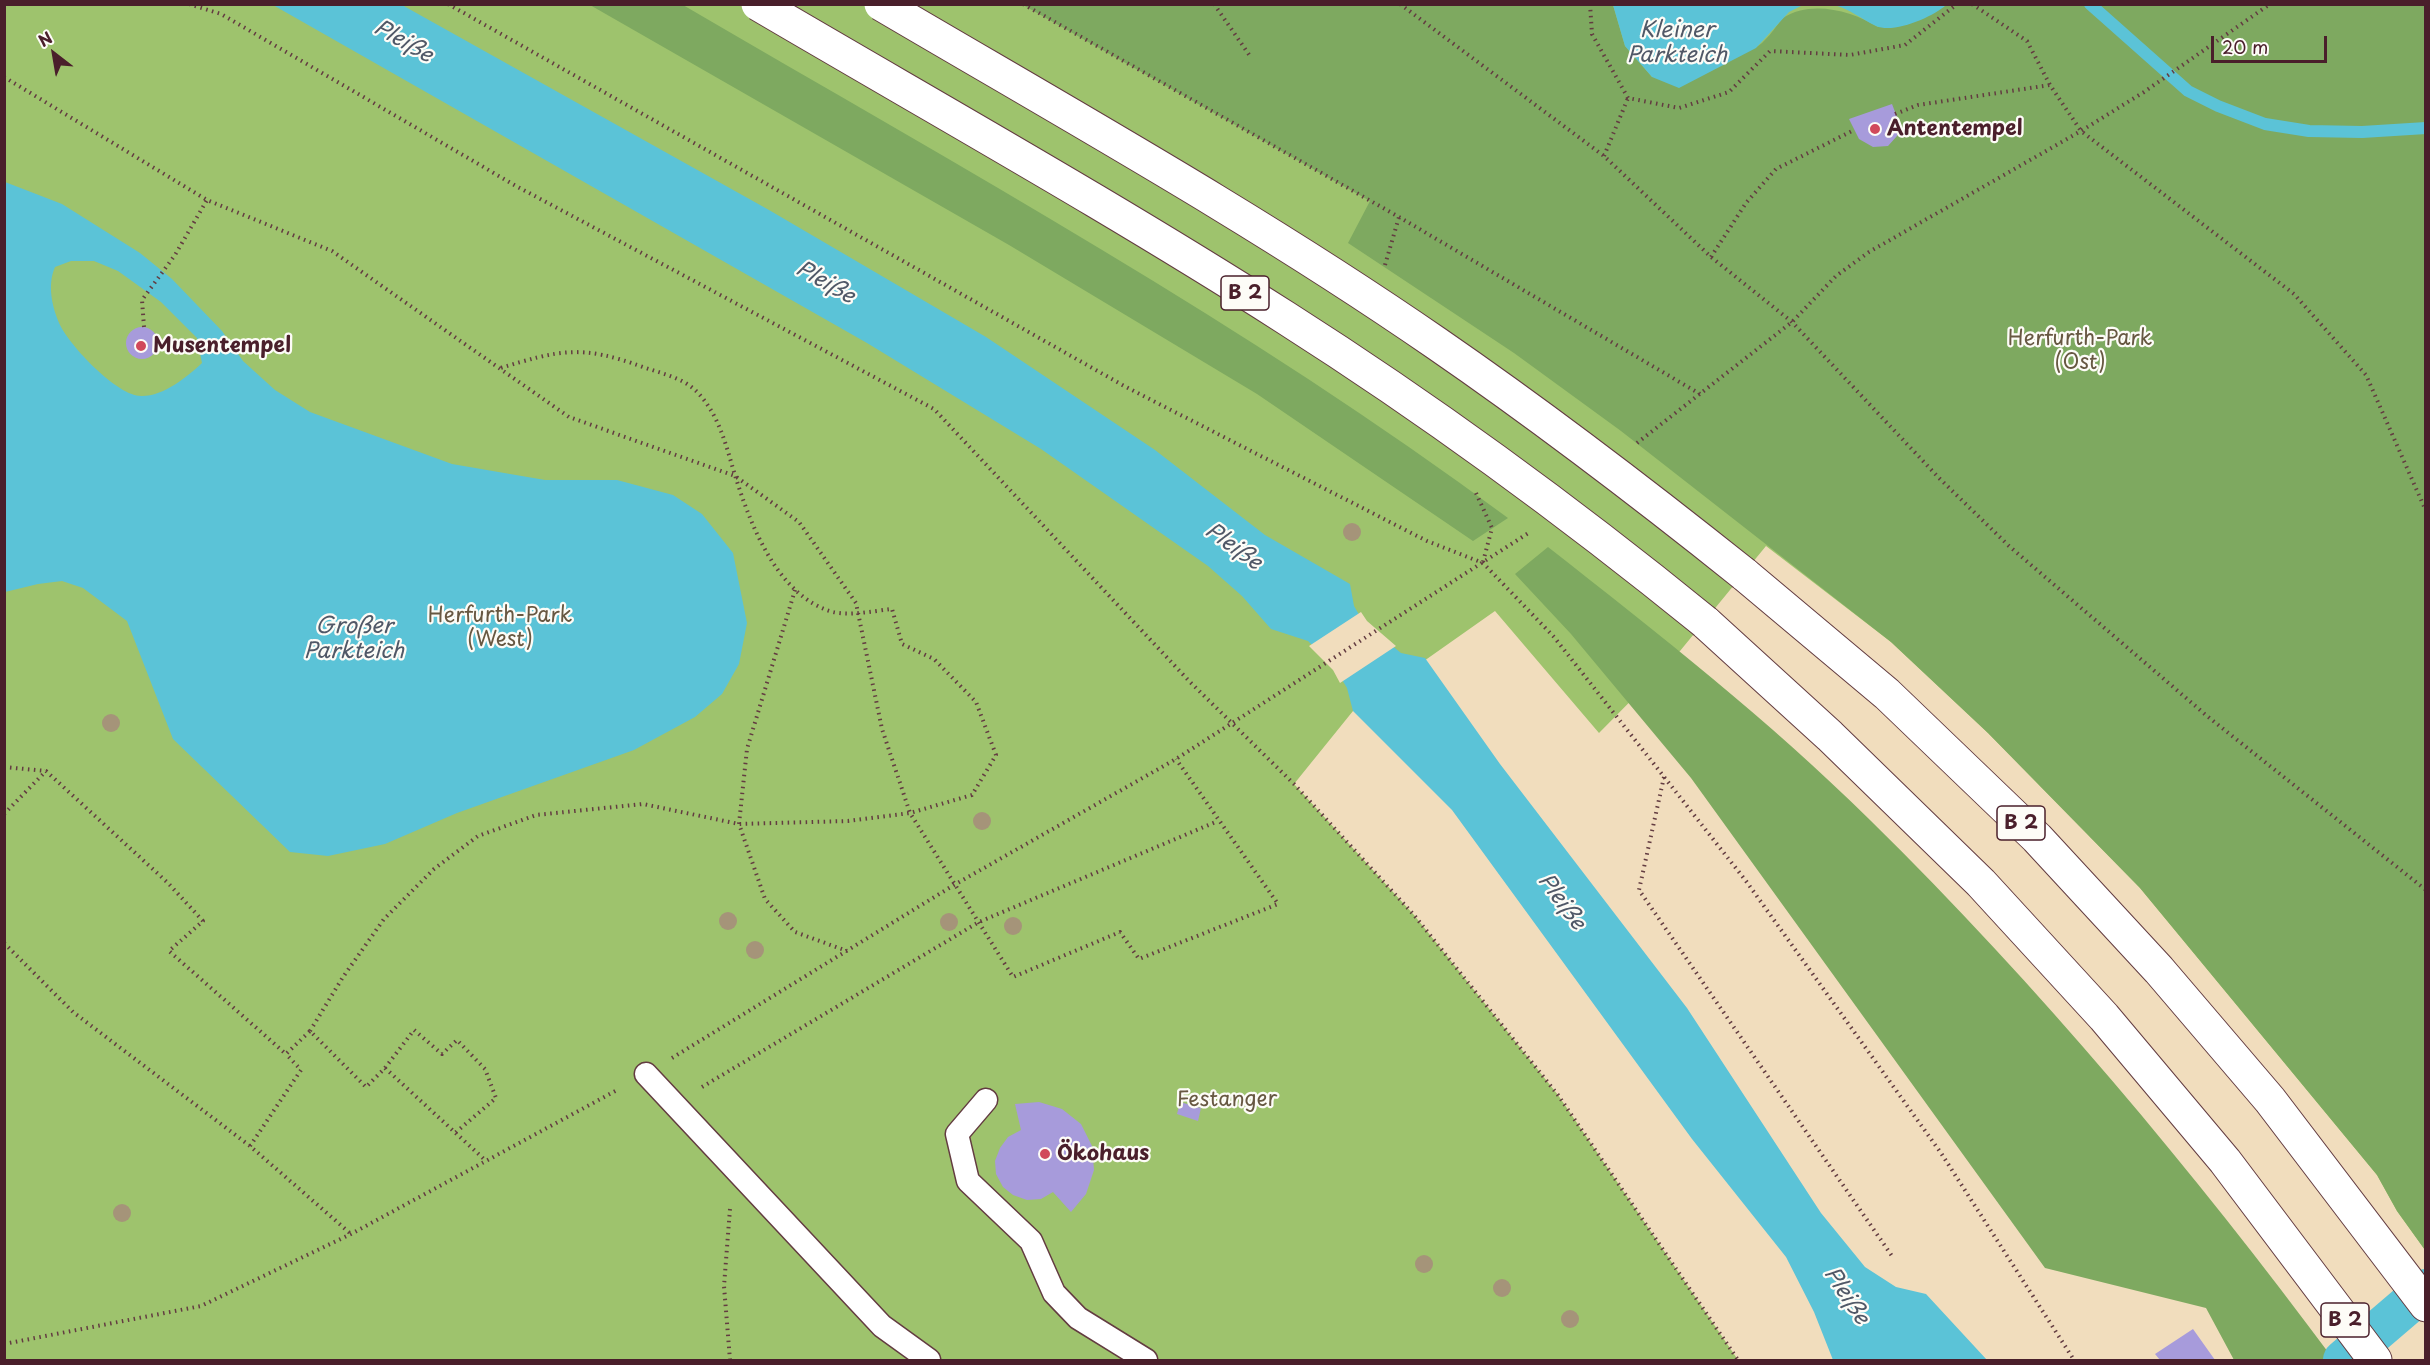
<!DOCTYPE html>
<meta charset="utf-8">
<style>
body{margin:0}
#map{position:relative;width:2430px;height:1365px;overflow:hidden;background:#f1ddbd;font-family:"Playpen Sans",sans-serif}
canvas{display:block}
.frame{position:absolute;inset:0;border:6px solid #4a1f2b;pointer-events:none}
.north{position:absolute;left:24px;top:24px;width:60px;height:60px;-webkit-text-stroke:4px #fdfcf7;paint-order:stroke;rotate:329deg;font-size:16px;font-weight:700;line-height:24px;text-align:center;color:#4a1f2b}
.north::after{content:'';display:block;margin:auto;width:21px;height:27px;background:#4a1f2b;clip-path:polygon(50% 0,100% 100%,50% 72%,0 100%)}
.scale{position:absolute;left:2211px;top:36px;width:116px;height:27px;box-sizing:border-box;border:3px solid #4a1f2b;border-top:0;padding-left:8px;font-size:18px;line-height:21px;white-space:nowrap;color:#4a1f2b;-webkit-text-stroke:4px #fdfcf7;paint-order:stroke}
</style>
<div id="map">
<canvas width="2430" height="1365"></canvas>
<div class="frame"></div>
<div class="north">N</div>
<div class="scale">20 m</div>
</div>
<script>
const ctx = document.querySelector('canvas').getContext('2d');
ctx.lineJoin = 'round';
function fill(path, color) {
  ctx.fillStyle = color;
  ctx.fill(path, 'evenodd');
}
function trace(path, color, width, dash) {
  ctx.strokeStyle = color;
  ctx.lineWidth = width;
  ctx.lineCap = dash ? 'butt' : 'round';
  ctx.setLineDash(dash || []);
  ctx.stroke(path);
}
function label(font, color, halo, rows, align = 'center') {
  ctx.font = font + ' "Playpen Sans",sans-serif';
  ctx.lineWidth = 4.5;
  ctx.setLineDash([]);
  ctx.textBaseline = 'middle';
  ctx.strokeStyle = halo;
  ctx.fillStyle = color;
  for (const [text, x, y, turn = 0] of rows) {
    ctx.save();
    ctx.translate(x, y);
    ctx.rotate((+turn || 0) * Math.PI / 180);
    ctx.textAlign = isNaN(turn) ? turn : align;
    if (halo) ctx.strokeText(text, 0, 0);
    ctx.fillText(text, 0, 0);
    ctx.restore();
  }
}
fill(new Path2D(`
 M5,5H2425V1250L2397,1211L2377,1175L2140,888L1988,733L1891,642L1766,546L1680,651L1599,733L1495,611L1353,711L1294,784L1414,915L1558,1095L1738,1360H5Z`), '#9ec36d');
fill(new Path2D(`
 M1946,4L2425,5V1250L2397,1211L2377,1175L2140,888L1988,733L1891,642L1621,431L1514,353L1348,243L1370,201L1023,5H1613L1625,46L1652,77C1683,68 1726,61 1754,48C1765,44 1775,27 1783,18C1810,0 1851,10 1878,27Z
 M590,5H683C962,168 1248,325 1508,518L1473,541L1257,394L1009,245Z
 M1548,547C1659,634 1770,721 1870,820C2039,986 2193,1170 2334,1360H2234L2206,1308L2045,1268L1691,778L1571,634L1515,574Z`), '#7ea960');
fill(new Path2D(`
 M273,5H402L769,210L986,337L1155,450L1265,535L1350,584L1354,606L1364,623L1401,653L1425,658L1500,764L1687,1008L1821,1213L1865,1267L1896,1287L1926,1294L1987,1360H1833L1814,1312L1786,1257L1692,1139L1452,810L1353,711L1347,688L1335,668L1308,641L1271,629L1242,596L1208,566L1041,449L867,343Z
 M1613,5V4L1803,5L1789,12L1756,48L1679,88L1652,77L1625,46Z
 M1834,5H1946C1933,17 1894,34 1876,26C1861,19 1850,9 1834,5Z
 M5,182L62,204L140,253L172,279L222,331L243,361L275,390L310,412L452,464L545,480H617L673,495L702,514L733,553L747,623L739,664L722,694L695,717L634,750L457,813L385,844L328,856L290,852L173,739L127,621L83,588L62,581L38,584L5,592ZM71,261H94L118,271L161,302L197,338L202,363C187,377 164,396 142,396C118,397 70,346 60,325C52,307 47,285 55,267Z`), '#5bc3d7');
fill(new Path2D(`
 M1361,612L1367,621L1396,646L1340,683L1333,670L1309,646Z`), '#f1ddbd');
trace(new Path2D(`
 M2090,4L2188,91L2218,106L2265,124L2309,131L2362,132L2426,128`), '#5bc3d7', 12);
trace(new Path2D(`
 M2343,1360L2426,1289`), '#5bc3d7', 40);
fill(new Path2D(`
 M1892,104L1900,125L1897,136L1888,146L1873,147L1859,139L1849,119Z
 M126 343a16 16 0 1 1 32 0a16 16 0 1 1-32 0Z
 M1039,1102L1062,1109L1081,1124L1092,1146L1094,1170L1086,1194L1071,1212L1053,1192L1041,1199L1027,1200L1013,1195L1003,1187L996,1174L995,1161L1000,1148L1008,1137L1021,1130L1015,1104Z
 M1180,1102L1201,1108L1198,1121L1177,1114Z
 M2193,1329L2215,1360H2160L2155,1354Z`), '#a79bdb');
const lane = new Path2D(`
 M646,1074L882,1326L929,1360
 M986,1100L957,1134L968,1181L1031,1241L1054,1293L1078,1318L1146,1360`);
const highway = new Path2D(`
 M1744,574L1887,694L2037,838L2159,970L2270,1100L2426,1305
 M1705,622L1830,736L1981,883L2104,1017L2225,1161L2375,1360`);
trace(lane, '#633c41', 25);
trace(highway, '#633c41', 35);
trace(new Path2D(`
 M189,4L221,14L516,186L934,409L1190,682L1294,784L1414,915L1558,1095L1738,1360
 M448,4L1126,387L1427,541L1483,563L1554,637L1746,881L1941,1153L2074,1360
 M1023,4L1399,217L1700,394
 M1214,4L1250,56
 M1400,4L1604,156L1711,257L1792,322L1939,478L2009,546L2207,716L2426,890
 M1590,4L1592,34L1628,98L1679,108L1729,92L1770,51L1850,55L1905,45L1957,4
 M1972,4L2027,41L2050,85L2081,131L2294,294L2366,375L2426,511
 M4,77L207,200L332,251L569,417L735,476L799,522L856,603L882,729L910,813L1013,977L1120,932L1139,959L1278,904L1176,759
 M1895,114L1918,105L2050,85
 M1604,156L1628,98
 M1711,257L1746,203L1776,169L1854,130
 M1385,265L1399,217
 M144,327L142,300L175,255L207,200
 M1637,443L1792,322L1836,276L1869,252L2081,131L2144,92L2270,4
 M1476,493L1492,528L1483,562
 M795,590L747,749L739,824L765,899L795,932L847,951
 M4,767L46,771L168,883L203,921L169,951L286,1054L310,1031L366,1087L385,1068L485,1160
 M1664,777L1639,890L1892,1256
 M4,814L46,771
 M4,943L73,1012L250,1146L351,1234
 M310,1031L343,977L384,919L434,869L478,836L536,815L643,804L739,824L848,821L910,813L972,795L996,755L976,702L934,659L902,644L892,609C872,611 843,618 824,609C774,588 749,521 734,472C726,445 719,416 699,394C685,378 663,374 643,367C580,344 560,350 497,369
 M672,1058L954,885L1176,759L1530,532
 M385,1068L414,1030L442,1054L457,1040L485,1069L496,1098L455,1133
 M702,1087L979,922L1218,821
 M250,1146L301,1070L286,1054
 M730,1209L724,1286L730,1360
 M4,1344L201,1306L351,1234L619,1089`), '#633c41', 4, [1.5, 4.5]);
trace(lane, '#fff', 22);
trace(highway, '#fff', 33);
const highwayBridge = new Path2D(`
 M758,4C935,108 1114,208 1286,318C1432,411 1571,513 1705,622
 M881,4C1068,114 1258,220 1436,343C1542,416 1644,494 1744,574`);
trace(highwayBridge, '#633c41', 35, []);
trace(highwayBridge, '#fff', 33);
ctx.fillStyle = '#a59479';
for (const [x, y] of [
 [1352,532],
 [111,723],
 [982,821],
 [728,921],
 [949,922],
 [1013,926],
 [755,950],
 [122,1213],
 [1424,1264],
 [1502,1288],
 [1570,1319]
]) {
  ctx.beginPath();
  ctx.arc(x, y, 9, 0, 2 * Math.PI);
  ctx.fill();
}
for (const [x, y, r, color] of [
 [1875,129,6,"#d1495b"],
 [141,346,6,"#d1495b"],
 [1045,1154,6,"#d1495b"]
]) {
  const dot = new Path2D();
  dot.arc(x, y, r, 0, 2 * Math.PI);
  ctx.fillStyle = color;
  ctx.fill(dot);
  trace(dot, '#fdfcf7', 2);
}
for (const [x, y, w] of [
 [1245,293,48],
 [2021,823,48],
 [2345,1320,48]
]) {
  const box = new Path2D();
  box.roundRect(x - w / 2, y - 17, w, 34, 4.5);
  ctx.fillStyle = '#fdfcf7';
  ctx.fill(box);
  trace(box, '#4a1f2b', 1.5);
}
label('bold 20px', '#4a1f2b', null, [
 ["B 2",1245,293],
 ["B 2",2021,823],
 ["B 2",2345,1320]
]);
label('bold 21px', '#4a1f2b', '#fdfcf7', [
 ["Antentempel",1887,129],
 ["Musentempel",153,346],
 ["Ökohaus",1057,1154]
], 'left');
label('21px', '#675842', '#fdfcf7', [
 ["Herfurth-Park",2080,339],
 ["(Ost)",2080,363],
 ["Herfurth-Park",500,616],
 ["(West)",500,640],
 ["Festanger",1227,1100]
]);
label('italic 22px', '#505867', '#fdfcf7', [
 ["Kleiner",1677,31],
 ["Parkteich",1677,56],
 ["Pleiße",403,42,30],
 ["Pleiße",825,283,30],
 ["Pleiße",1233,547,36],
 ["Großer",354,627],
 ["Parkteich",354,652],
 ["Pleiße",1561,902,54],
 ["Pleiße",1846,1296,57]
]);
</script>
